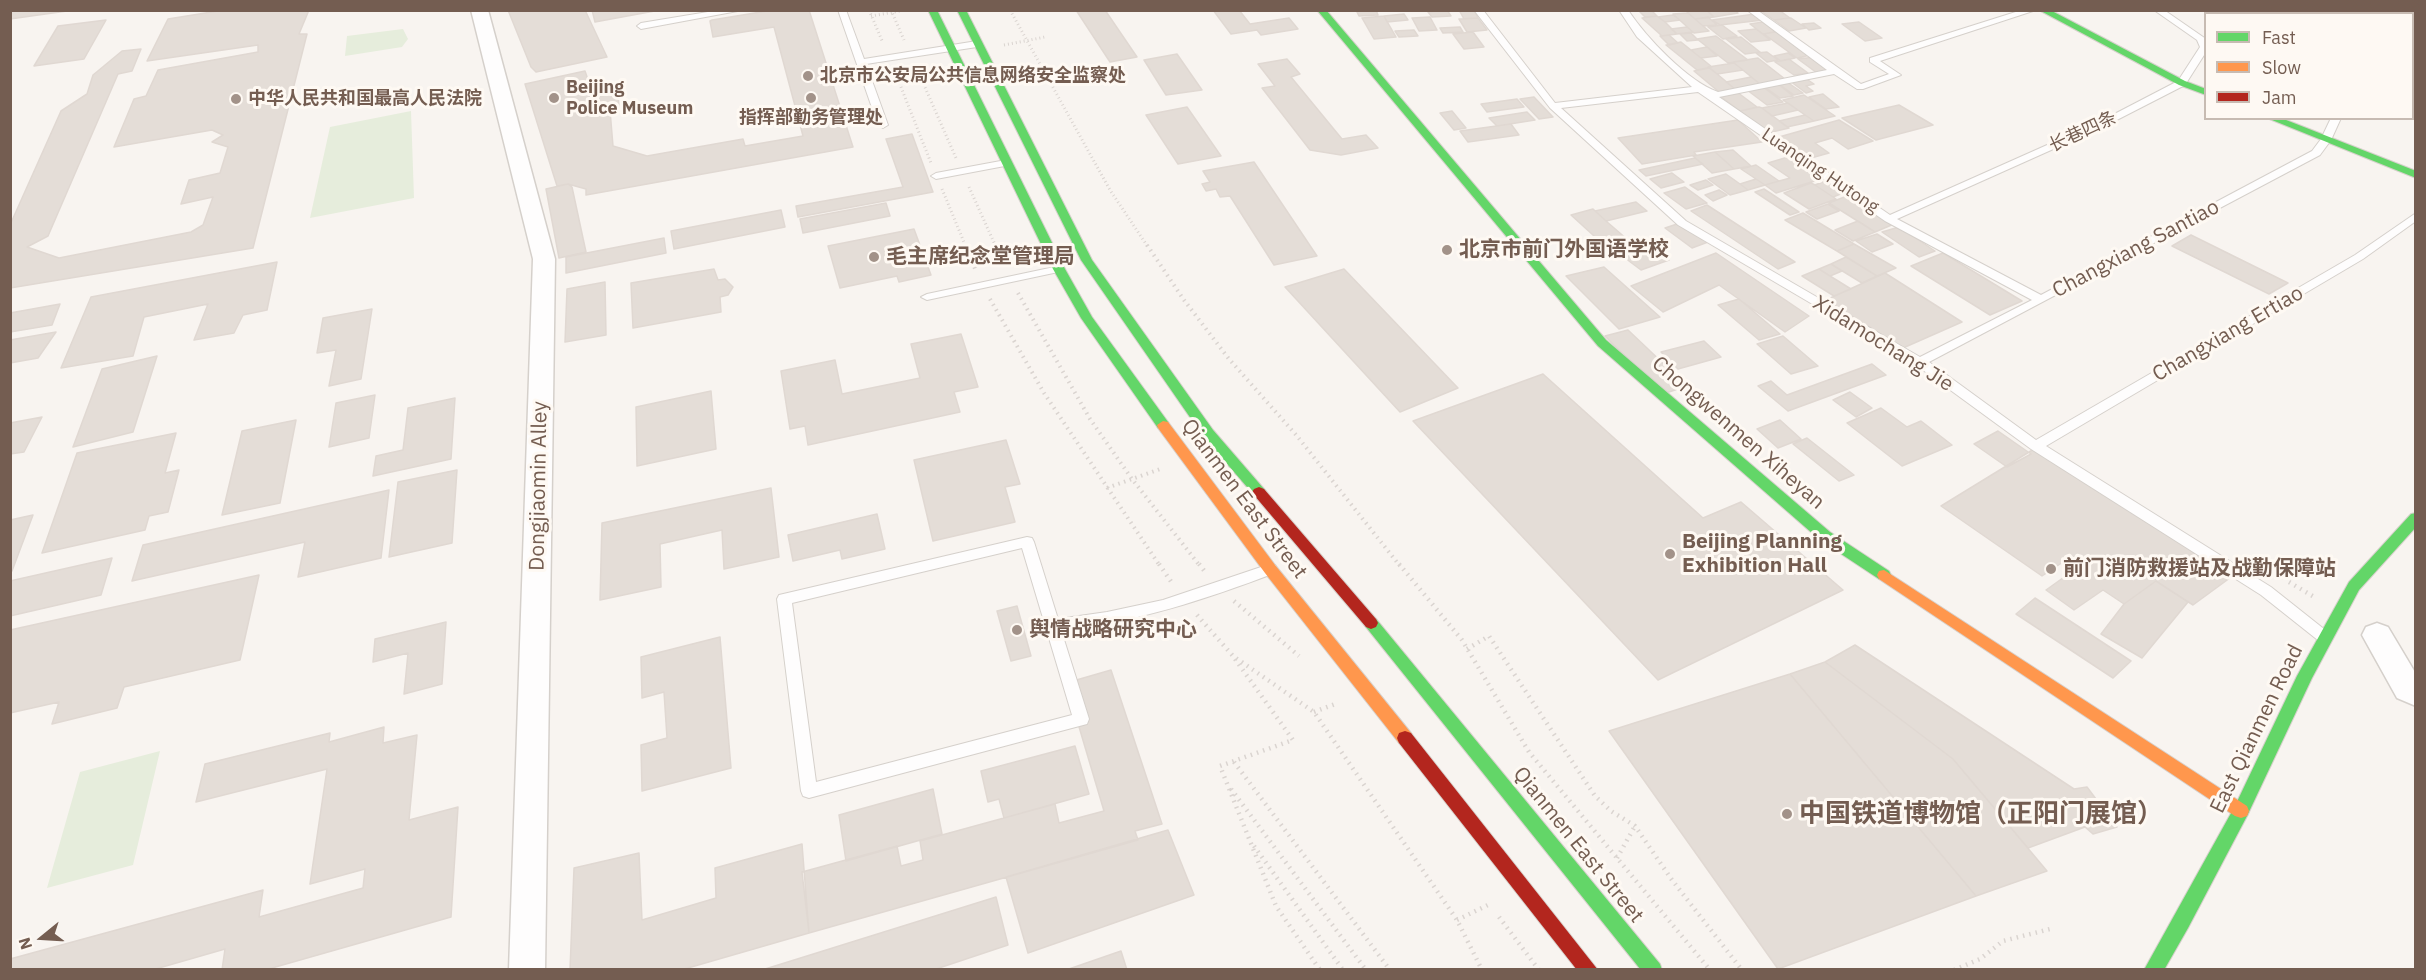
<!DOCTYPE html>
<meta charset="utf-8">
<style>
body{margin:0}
#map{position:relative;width:2426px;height:980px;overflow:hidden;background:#f8f4f0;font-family:"IBM Plex Sans",sans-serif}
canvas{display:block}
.frame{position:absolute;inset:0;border:12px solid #745d51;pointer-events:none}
.legend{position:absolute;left:2204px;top:12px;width:210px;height:108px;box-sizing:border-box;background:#fef9f3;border:2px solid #c7bbb2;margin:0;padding:8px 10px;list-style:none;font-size:18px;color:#745d51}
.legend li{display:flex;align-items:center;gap:12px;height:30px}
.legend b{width:30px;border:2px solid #c7bbb2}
.north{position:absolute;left:12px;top:908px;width:60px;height:60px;-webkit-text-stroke:4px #fef9f3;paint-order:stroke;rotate:252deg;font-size:16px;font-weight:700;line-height:24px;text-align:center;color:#745d51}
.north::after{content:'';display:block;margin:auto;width:21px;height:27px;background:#745d51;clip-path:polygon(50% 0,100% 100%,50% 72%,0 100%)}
</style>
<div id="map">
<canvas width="2426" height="980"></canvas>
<div class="frame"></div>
<ul class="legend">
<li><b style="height:8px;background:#63d668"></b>Fast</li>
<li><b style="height:8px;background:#ff974d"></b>Slow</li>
<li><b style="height:8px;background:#b3261e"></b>Jam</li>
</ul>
<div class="north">N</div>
</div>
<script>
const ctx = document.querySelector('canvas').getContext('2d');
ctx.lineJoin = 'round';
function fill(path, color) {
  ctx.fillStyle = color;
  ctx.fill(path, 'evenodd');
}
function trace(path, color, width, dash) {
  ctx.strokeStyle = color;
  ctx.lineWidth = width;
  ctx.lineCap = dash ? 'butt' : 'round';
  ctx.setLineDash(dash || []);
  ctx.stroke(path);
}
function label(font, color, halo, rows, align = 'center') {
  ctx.font = font + ' "IBM Plex Sans","Noto Sans SC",sans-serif';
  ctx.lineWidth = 6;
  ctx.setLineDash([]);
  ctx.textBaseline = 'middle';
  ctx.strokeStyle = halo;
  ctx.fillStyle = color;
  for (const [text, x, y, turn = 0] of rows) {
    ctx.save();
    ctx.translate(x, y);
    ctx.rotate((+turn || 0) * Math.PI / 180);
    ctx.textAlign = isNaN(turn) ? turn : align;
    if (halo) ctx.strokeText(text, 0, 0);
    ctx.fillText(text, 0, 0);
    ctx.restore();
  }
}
fill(new Path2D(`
 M403,29L408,39L402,47L345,56L347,36Z
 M411,111L414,198L310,218L330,127Z
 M160,751L133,865L47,888L80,772Z`), '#e6eddc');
const building = new Path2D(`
 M10,10H74L10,19Z
 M224,10H309L299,34H307L253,248L10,288V225L61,111L87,94L93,75L122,51L141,49L132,71L118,74L48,236L27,247L59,258L191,232L203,225L213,197L181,204L189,180L220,173L228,147L212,142L223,135L212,130L114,147L134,99L146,96L158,70L258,52V45L147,61L168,19Z
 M508,10H585L607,57L536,72L531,67Z
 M592,10H660L595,22Z
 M773,10H809L853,147L586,195V189L568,184L557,186L525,84L585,71L594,97L618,93L619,109L610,110L613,146L647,156L743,139L745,146L803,136L774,27L713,37L710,21L712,20Z
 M1076,10H1105L1137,57L1110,62Z
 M1213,10H1239L1250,24L1289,18L1298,29L1261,35L1257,30L1231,34Z
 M1356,10H1376L1378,15L1359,16Z
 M1447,10L1451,16L1432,17L1428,12Z
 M1459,10H1474L1478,18L1464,19Z
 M1638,10H1651L1657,16L1645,17Z
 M1685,10H1707L1714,17L1695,19Z
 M1734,10L1738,13L1714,17L1707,11Z
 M1779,10L1790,18L1774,20L1761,11Z
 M1688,13L1703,26L1709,31L1694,33L1673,14Z
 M1404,14L1408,20L1387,22L1384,16Z
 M1755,14L1763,20L1720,25L1712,20Z
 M1673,15L1680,20L1665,22L1658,17Z
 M1384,16L1396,37L1374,39L1362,18Z
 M1657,16L1665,22L1677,34L1662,36L1642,18Z
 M1430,17L1437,30L1419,31L1412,18Z
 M1708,17L1717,25L1703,26L1695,19Z
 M1478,18L1487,30L1467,32L1459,19Z
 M1791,18L1806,28L1789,31L1774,20Z
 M106,20L84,59L34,66L58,26Z
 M1763,22L1776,32L1763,34L1750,24Z
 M1859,22L1882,38L1865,41L1842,24Z
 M1814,23L1821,28L1809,30L1802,24Z
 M1722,25L1737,36L1723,39L1708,27Z
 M1460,27L1463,32L1443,33L1440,28Z
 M1687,27L1693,32L1677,34L1671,29Z
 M1756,29L1770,40L1751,42L1738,31Z
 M1414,30L1418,36L1399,37L1395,31Z
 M1778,31L1811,55L1797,58L1764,34Z
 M1473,32L1484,47L1464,49L1453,34Z
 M1691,33L1698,40L1687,41L1680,34Z
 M1669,35L1678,43L1669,45L1660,36Z
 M1716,36L1748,60L1728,63L1697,39Z
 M1741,37L1760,52L1745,54L1726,39Z
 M1681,42L1701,58L1712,67L1697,70L1666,45Z
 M1707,47L1717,56L1701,58L1691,50Z
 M1767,52L1778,60L1767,62L1756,53Z
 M1788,53L1795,58L1781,61L1774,56Z
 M1177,54L1202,90L1166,95L1144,60Z
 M1815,57L1833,70L1817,73L1798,59Z
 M1758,58L1785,79L1760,84L1733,62Z
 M1287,59L1300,74L1291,77L1342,139L1366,135L1378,148L1341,155L1310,150L1262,88L1275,86L1258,64Z
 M1789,59L1808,73L1794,75L1775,62Z
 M1734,63L1743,70L1717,74L1708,67Z
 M1710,68L1735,89L1719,92L1694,71Z
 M1751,77L1760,84L1735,89L1726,82Z
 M1805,78L1814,84L1806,86L1813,91L1806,93L1790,81Z
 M1787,82L1803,93L1794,95L1779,84Z
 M1778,84L1793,96L1780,98L1765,87Z
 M1763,87L1783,102L1767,105L1747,90Z
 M1737,92L1757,107L1740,111L1720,96Z
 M1823,94L1839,107L1826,109L1809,97Z
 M1804,95L1835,116L1814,121L1783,100Z
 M1534,97L1553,117L1539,119L1520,99Z
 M1517,99L1524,107L1487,112L1481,104Z
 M1788,103L1798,110L1772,116L1762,108Z
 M1899,105L1933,125L1876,140L1842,118Z
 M1187,107L1221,156L1178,164L1146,115Z
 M1759,107L1762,108L1789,128L1768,133L1740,111Z
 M1452,111L1466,128L1454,130L1440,113Z
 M1527,112L1535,120L1497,126L1489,118Z
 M1805,115L1814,121L1787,127L1779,121Z
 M1738,120L1762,142L1694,152L1696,155L1642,164L1618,138Z
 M1839,120L1873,141L1848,149L1832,138L1815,143L1829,153L1811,158L1779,137Z
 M1511,124L1519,135L1468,142L1460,131Z
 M912,134L933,192L798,217L796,206L903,187L886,139Z
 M1733,150L1751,166L1734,169L1715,152Z
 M1715,152L1734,169L1712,173L1693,156Z
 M1788,157L1821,179L1776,193L1765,185L1790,178L1768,163Z
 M1695,158L1703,164L1646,176L1639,170Z
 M1254,162L1317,256L1274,265L1230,196L1220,197L1216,189L1206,191L1202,184L1210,182L1203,171Z
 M1756,165L1779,181L1765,185L1741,169Z
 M1672,173L1684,182L1661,188L1650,179Z
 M1726,174L1740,184L1748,190L1730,195L1708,179Z
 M1756,179L1765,185L1748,190L1740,184Z
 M1706,180L1713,185L1698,190L1690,185Z
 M1825,181L1843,193L1833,197L1815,185Z
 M1811,183L1815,185L1836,199L1809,209L1784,193Z
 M568,184L572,187L586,252L559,258L546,189Z
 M1685,187L1707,203L1686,209L1664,193Z
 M1764,189L1799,212L1790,215L1755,192Z
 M1719,190L1727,195L1713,201L1705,195Z
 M1847,196L1894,224L1875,232L1829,203Z
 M1636,202L1647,211L1606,221L1595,211Z
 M886,203L890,216L803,233L800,219Z
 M1828,204L1839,211L1817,219L1806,212Z
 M1707,205L1795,262L1778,269L1691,211Z
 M1593,209L1606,221L1628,240L1605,246L1571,215Z
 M781,210L785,227L674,249L671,231Z
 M1803,213L1854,244L1837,251L1785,220Z
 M1858,221L1875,232L1853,241L1835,230Z
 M1680,223L1708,242L1692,248L1665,228Z
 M1899,227L1935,251L1919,257L1882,232Z
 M914,229L931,275L899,282L897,276L840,288L828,246Z
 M1877,234L1893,244L1872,252L1856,241Z
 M2191,235L2288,283L2269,294L2172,246Z
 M1636,237L1669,260L1641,270L1609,246Z
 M664,238L666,253L566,273V257Z
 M1854,244L1896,268L1877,276L1837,251Z
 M1716,253L1809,316L1785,332L1719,285L1663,312L1631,286Z
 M1943,253L2022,301L1990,315L1911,266Z
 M1846,257L1877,276L1862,283L1831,264Z
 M277,262L267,310L243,315L234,333L194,340L208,304L144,317L133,356L61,368L91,297Z
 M1831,264L1842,271L1830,276L1819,269Z
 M1604,267L1660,317L1619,329L1566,276Z
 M714,269L718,280L725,279L733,287L728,295L720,297L721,312L633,328L631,283Z
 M1344,269L1458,388L1400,412L1285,287Z
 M1819,269L1830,276L1851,289L1834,296L1802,276Z
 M1885,273L1962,322L1903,348L1826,300Z
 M605,282L606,335L565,342L567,289Z
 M1739,299L1780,334L1759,340L1718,305Z
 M60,304L52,325L10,332V313Z
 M372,309L361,379L329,386L336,350L317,353L323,318Z
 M1628,330L1687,386L1663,394L1605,336Z
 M56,332L38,358L10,363V340Z
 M961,334L978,387L954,392L960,412L808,445L805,426L790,429L781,371L835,360L842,394L920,378L911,344Z
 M1783,336L1818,366L1791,374L1757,344Z
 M1704,341L1721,357L1678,369L1661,352Z
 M157,356L133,432L73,447L102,369Z
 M1872,364L1886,375L1788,411L1758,386L1771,381L1787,395Z
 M1543,374L1703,518L1741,502L1843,590L1658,680L1413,421Z
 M711,391L716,449L637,466L636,407Z
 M1850,392L1872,408L1856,417L1833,400Z
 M375,395L369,438L329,447L336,403Z
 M455,398L451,459L373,476L376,456L403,450L408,408Z
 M1881,408L1907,427L1921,421L1952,445L1902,466L1847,423Z
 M42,417L24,452L10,454V423Z
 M296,420L280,503L222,515L242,431Z
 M1780,420L1801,439L1778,448L1757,429Z
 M1998,431L2031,454L2007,467L1974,444Z
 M176,433L165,473L179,470L168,512L149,516L145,530L42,553L77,453Z
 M1807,438L1854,475L1839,481L1793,444Z
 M1006,440L1020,484L1005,487L1015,522L933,541L914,460Z
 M2034,449L2234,575L2193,605L2156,581L2124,604L2103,590L2074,610L2046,590L2074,570L2063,562L2042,576L1941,506Z
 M457,470L452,543L389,557L398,482Z
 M771,488L779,557L724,569L722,530L660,544L661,587L600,600L602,523Z
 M389,490L381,558L298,577L305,542L132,581L143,545Z
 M877,514L885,549L842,559L840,550L793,561L788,535Z
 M33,515L12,571L10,572V520Z
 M112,558L101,595L10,616V581Z
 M259,575L240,660L124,687L117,708L52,724L59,702L10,713V630Z
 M2156,581L2188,602L2142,658L2101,634L2124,604Z
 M2035,598L2131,661L2113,678L2016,614Z
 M1017,606L1031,656L1011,661L997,611Z
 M446,622L442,684L404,694L408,653L373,662L375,639Z
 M720,637L731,768L642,791L641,745L667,738L664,692L642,698L641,657Z
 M1855,645L2074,789L2087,787L2117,827L2093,834L2085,827L2028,848L1953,759L1825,662Z
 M1825,662L1953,759L2047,871L1976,896L1790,674Z
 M1111,670L1162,824L1135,831L1138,840L809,933L802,872L897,846L901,866L923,860L920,841L1055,804L1059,823L1104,811L1066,683Z
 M1790,674L1976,896L1778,969L1609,731Z
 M384,727L383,743L417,735L409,820L458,807L451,917L265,970H222L225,949L152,970H10V959L263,890L259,917L363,888L365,869L310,884L327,769L196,802L205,764L330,733L329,742Z
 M1075,746L1089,794L1004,818L999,799L988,802L981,771Z
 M933,789L942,834L846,861L839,815Z
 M1168,830L1194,895L1028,953L1006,877Z
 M802,844L809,933L681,970H570L574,868L639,853L642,920L716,898L715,868Z
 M996,897L1008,945L933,970H762Z
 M1121,951L1127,970H1066Z`);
fill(building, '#e4ddd7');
trace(building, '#e0d8d2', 1.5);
const lane = new Path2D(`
 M720,10H743L641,29L637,26L641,23Z
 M838,10H846L864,59L977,41L981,44L977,47L866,64L888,125L883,128L878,125Z
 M1474,10H1483L1555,103L1692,87L1637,37L1619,10H1628C1646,37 1687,81 1718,92L1827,70L1747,10H1757L1861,84L1889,74L1870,62V58L2022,10H2036L1880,61L1901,75L1863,89H1857L1834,74L1719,97L1890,215L2101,121L2178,81L2200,47L2197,40L2154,10H2164L2206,39V52L2185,85L2107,125L1897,219L2041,295L2312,151L2321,139L2331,118H2341L2331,140L2320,155L1929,362L2036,440L2355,255L2416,213V221L2363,259L2046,446L2271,587L2329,633L2332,637L2329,641L2324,643L2319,641L2261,595L2031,449L1916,365L1678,225L1550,108ZM1698,92L1885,221L2032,300L1920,357L1686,221L1561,108Z
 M2263,10H2273L2276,14H2266Z
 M2391,10H2400L2402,14H2393Z
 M2412,23H2416V30H2412Z
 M1006,160L1011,163L1010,165L936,179L931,176L936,173Z
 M1059,266L1065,269L1063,271L927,300L921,297L927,294Z
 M1027,537L1032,538L1034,542L1058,619L1107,612L1163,600L1270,564L1275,565L1277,569L1275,573C1206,599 1135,623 1061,630L1089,719L1087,724L809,798L803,796L801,791L777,599L779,595ZM1022,548L1072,715L816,782L792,603Z`);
const street = new Path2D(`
 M471,10H488L555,259L545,970H509L533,259Z
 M2377,623L2388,627L2416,674V706L2397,698L2362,635L2366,627Z`);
const fast = new Path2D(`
 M928,10H937L1065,269L1092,317L1168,422L1169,425L1168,428H1158L1081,318L1053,269Z
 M957,10H966L1092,260L1213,430L1264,489L1266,492L1264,495H1254L1203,436L1081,260Z
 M1317,10H1326L1606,340L1830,532L1889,571L1891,575L1889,579H1879L1820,540L1598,346Z
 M2039,10H2050L2185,81L2206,89V95L2179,85Z
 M2267,118H2281L2416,171V178Z
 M2416,513V527L2359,590L2312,678L2247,816L2188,928L2164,970H2144L2235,806L2297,676L2349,582L2411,514Z
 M1371,617L1376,619L1660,964L1662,970H1641L1366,627L1364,623L1366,619Z`);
const slow = new Path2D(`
 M1163,421L1168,422L1275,565L1411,733L1413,738L1411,743L1405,745L1399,743L1265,573L1158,428L1157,425Z
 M1884,570L2247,806L2249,811L2247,816L2241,818L2235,816L1879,579L1877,575L1879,571Z`);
const jam = new Path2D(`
 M1259,487L1264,489L1376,619L1378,623L1376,627L1371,629L1366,627L1254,495L1252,492L1254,489Z
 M1405,731L1411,733L1598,970H1577L1399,743L1397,738L1399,733Z`);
trace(lane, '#d5d0cb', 2);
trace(street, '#d5d0cb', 3);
trace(fast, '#d7d1cc', 2);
trace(slow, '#d7d1cc', 2);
trace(jam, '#d7d1cc', 2);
trace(new Path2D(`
 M869,10L883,43
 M891,10L904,40
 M1010,10L1110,190L1148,247
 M871,16L906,10
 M1004,45L1045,37
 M917,69L956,158
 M895,72L931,163
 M969,187L996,247
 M942,189L966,247`), '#dad4d0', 3, [1, 3]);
trace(new Path2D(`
 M965,245L976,271
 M996,245L1005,265
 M1147,245L1184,300L1229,359L1297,436L1400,566
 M1018,293L1090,419L1132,479L1200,566
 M990,299L1044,393L1160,566
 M1107,488L1163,468`), '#dad4d0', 4, [1.5, 4.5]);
trace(new Path2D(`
 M1159,564L1172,583
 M1199,564L1206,573
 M1399,564L1462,640L1529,752L1710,970
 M2289,582L2316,598
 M1234,601L1299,656
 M1197,615L1233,656L1314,712L1457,920L1482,970
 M1467,649L1489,636L1595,796L1611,811L1635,826L1672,880L1742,970
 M1235,659L1293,740L1220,766L1276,906L1320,970
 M1314,712L1338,703
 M1234,762L1390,970
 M1231,789L1366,970
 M1254,846L1343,970
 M1617,858L1635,826
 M1499,917L1539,970
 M1457,920L1490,904
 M1954,970L1980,959L2003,941L2054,928`), '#dad4d0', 4.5, [1.5, 5]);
fill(lane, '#fefdfd');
fill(street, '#fefdfd');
fill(fast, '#63d668');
fill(slow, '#ff974d');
fill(jam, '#b3261e');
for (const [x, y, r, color] of [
 [808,76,6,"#a29289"],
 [554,98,6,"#a29289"],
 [811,98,6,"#a29289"],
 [236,99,6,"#a29289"],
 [1447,250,6,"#a29289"],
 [874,257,6,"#a29289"],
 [1670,554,6,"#a29289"],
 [2051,569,6,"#a29289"],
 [1017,630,6,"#a29289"],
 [1787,814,6,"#a29289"]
]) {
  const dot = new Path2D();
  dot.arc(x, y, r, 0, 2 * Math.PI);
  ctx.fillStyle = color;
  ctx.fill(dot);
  trace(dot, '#fef9f3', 2);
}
label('bold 18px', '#745d51', '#fef9f3', [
 ["北京市公安局公共信息网络安全监察处",820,76],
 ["Beijing",566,88],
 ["Police Museum",566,109],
 ["中华人民共和国最高人民法院",248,99],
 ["指挥部勤务管理处",811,118,"center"]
], 'left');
label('18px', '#745d51', '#fef9f3', [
 ["长巷四条",2083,132,-25],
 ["Luanqing Hutong",1820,171,34]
]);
label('21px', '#745d51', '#fef9f3', [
 ["Changxiang Santiao",2136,249,-28],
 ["Changxiang Ertiao",2228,334,-30],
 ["Xidamochang Jie",1883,344,32],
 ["Chongwenmen Xiheyan",1738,433,41],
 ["Dongjiaomin Alley",539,486,-89],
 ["Qianmen East Street",1244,499,53],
 ["East Qianmen Road",2257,729,-64],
 ["Qianmen East Street",1578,845,51]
]);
label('bold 21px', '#745d51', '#fef9f3', [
 ["北京市前门外国语学校",1459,250],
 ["毛主席纪念堂管理局",886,257],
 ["Beijing Planning",1682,542],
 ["Exhibition Hall",1682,566],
 ["前门消防救援站及战勤保障站",2063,569],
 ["舆情战略研究中心",1029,630]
], 'left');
label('bold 26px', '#745d51', '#fef9f3', [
 ["中国铁道博物馆（正阳门展馆）",1799,814]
], 'left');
</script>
